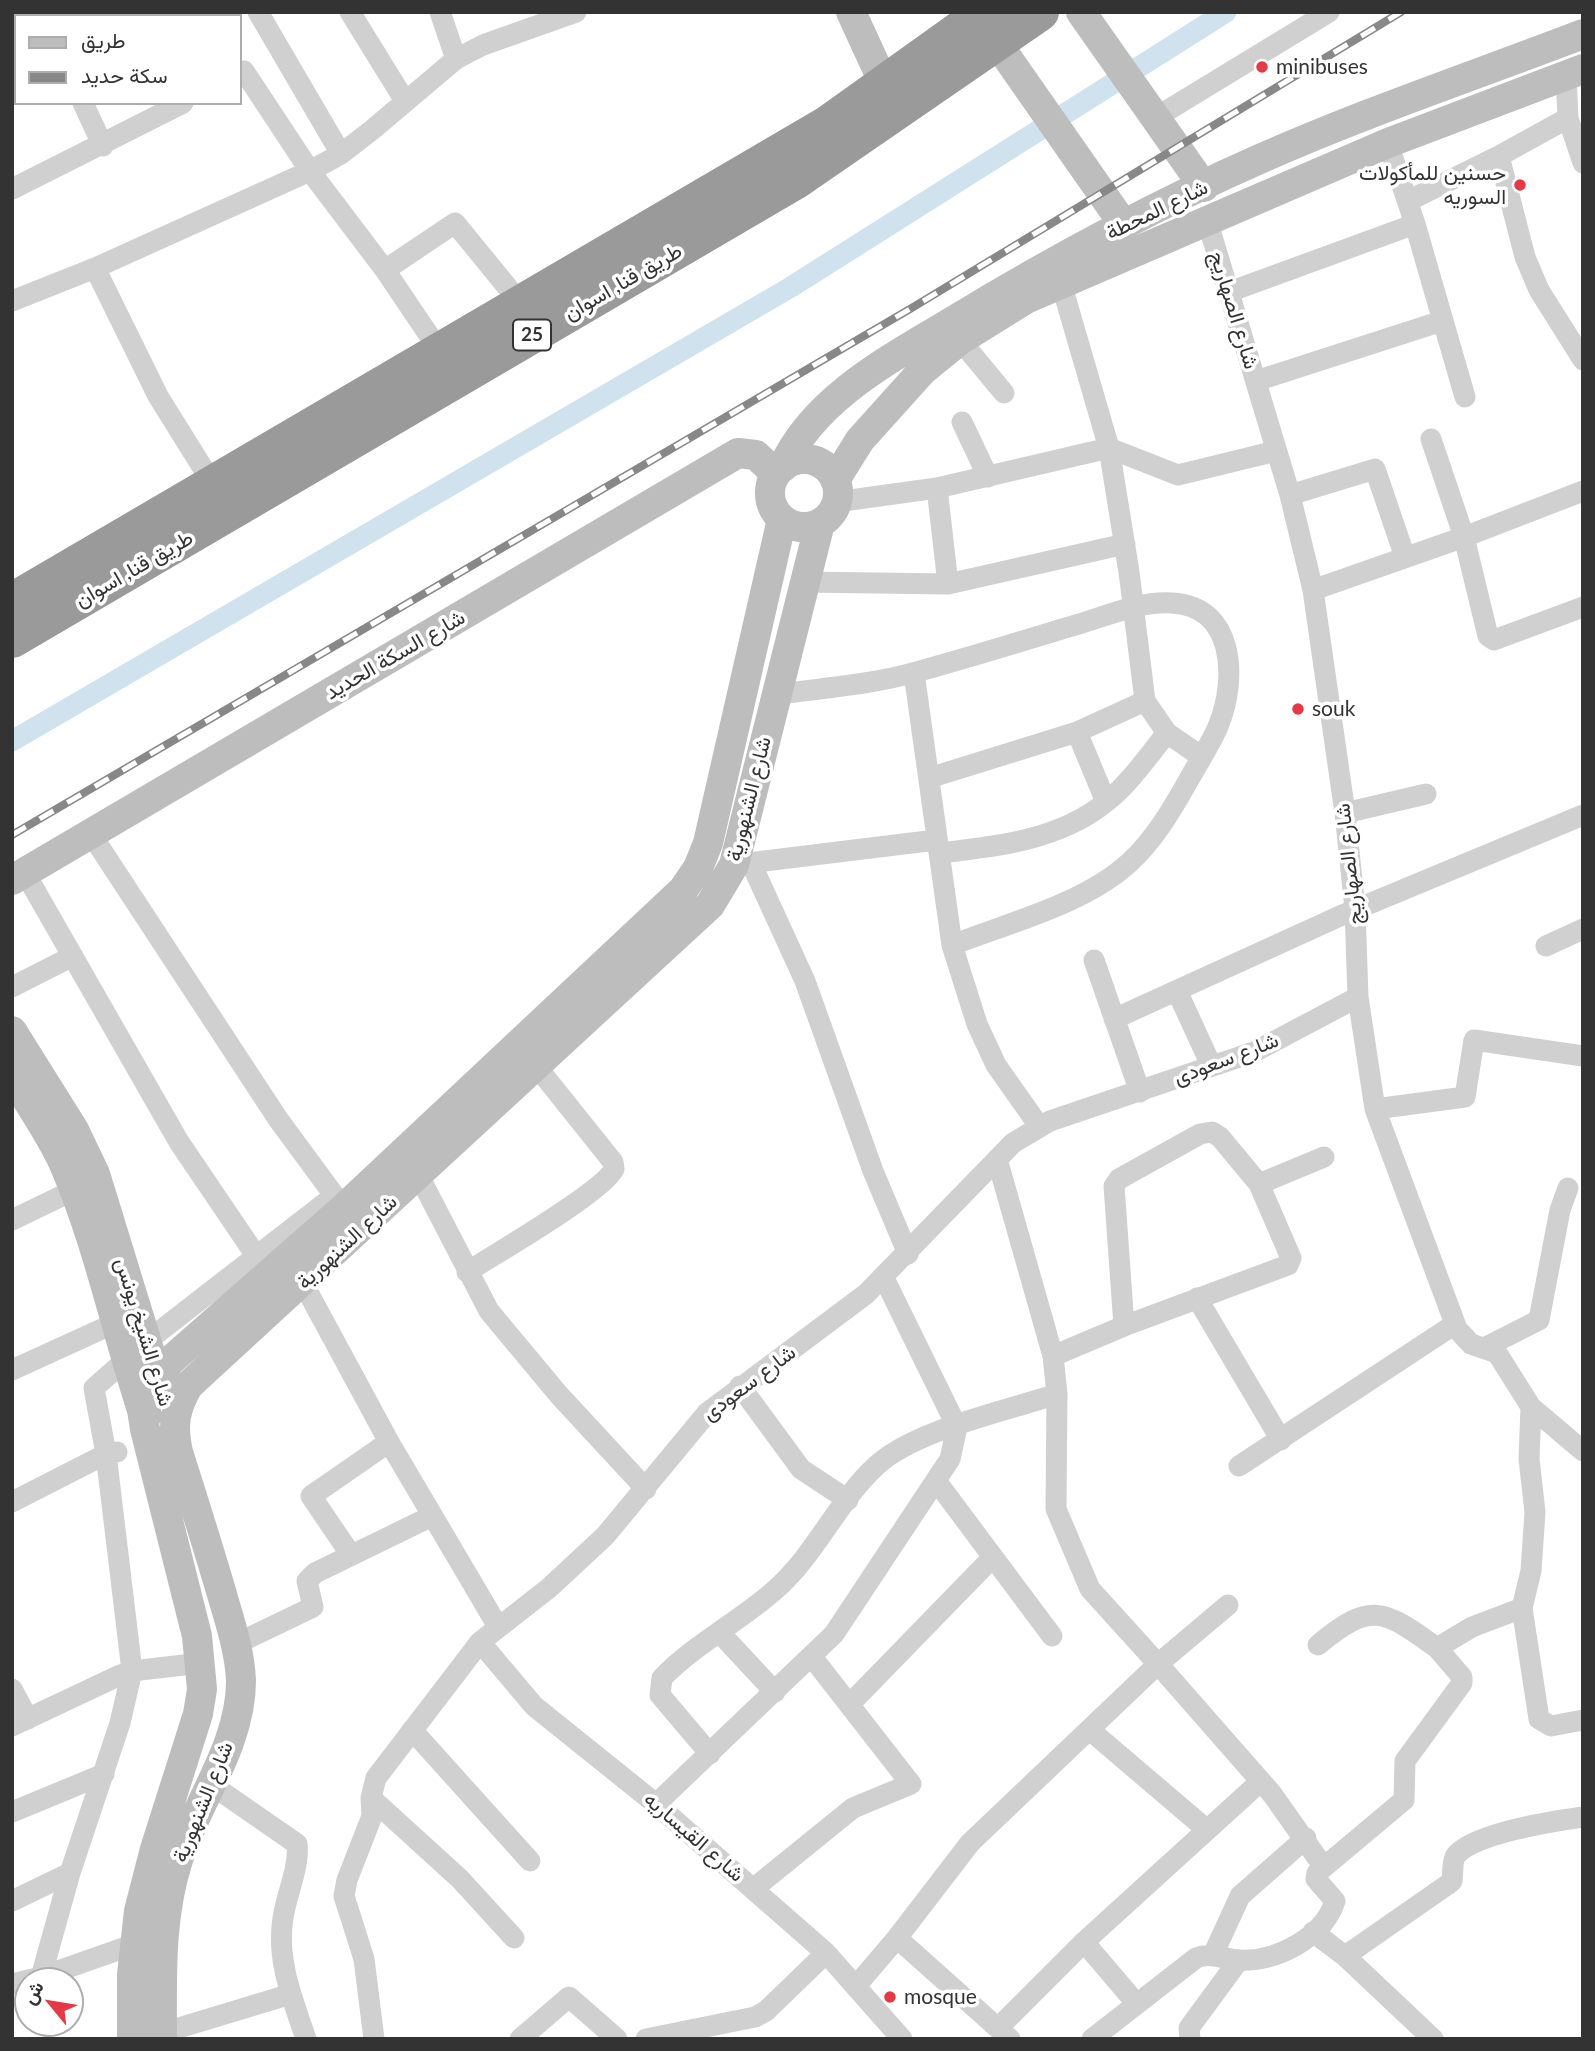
<!DOCTYPE html>
<meta charset="utf-8">
<style>
body{margin:0}
#map{position:relative;width:1595px;height:2051px;overflow:hidden;background:#fff;font-family:Lato,Vazirmatn,sans-serif}
canvas{display:block}
.frame{position:absolute;inset:0;border:14px solid #333;pointer-events:none}
.legend{position:absolute;left:14px;top:14px;width:228px;height:91px;box-sizing:border-box;background:#fff;border:2px solid #adadad;margin:0;padding:9px 12px;list-style:none;font-size:21px;color:#333}
.legend li{display:flex;align-items:center;gap:14px;height:35px}
.legend b{width:35px;border:2px solid #adadad}
.north{position:absolute;left:14px;top:1967px;width:70px;height:70px;box-sizing:border-box;background:#fff;border:2px solid #adadad;border-radius:50%;rotate:300deg;font-size:19px;font-weight:700;line-height:28px;text-align:center;color:#333}
.north::after{content:'';display:block;margin:auto;width:24px;height:32px;background:#e63946;clip-path:polygon(50% 0,100% 100%,50% 72%,0 100%)}
</style>
<div id="map">
<canvas width="1595" height="2051"></canvas>
<div class="frame"></div>
<ul class="legend">
<li><b style="height:9px;background:#bdbdbd"></b>طريق</li>
<li><b style="height:9px;background:#888"></b>سكة حديد</li>
</ul>
<div class="north">ش</div>
</div>
<script>
const ctx = document.querySelector('canvas').getContext('2d');
ctx.lineJoin = 'round';
function trace(path, color, width, dash) {
  ctx.strokeStyle = color;
  ctx.lineWidth = width;
  ctx.lineCap = dash ? 'butt' : 'round';
  ctx.setLineDash(dash || []);
  ctx.stroke(path);
}
function label(font, color, halo, rows, align = 'center') {
  ctx.font = font + ' Lato,Vazirmatn,sans-serif';
  ctx.lineWidth = 7;
  ctx.setLineDash([]);
  ctx.textBaseline = 'middle';
  ctx.strokeStyle = halo;
  ctx.fillStyle = color;
  for (const [text, x, y, turn = 0] of rows) {
    ctx.save();
    ctx.translate(x, y);
    ctx.rotate((+turn || 0) * Math.PI / 180);
    ctx.textAlign = isNaN(turn) ? turn : align;
    if (halo) ctx.strokeText(text, 0, 0);
    ctx.fillText(text, 0, 0);
    ctx.restore();
  }
}
trace(new Path2D(`
 M12,741L791,287L1226,12`), '#cfe2ee', 21);
trace(new Path2D(`
 M49,12L50,16
 M130,12L132,16
 M258,12L341,154
 M350,12L405,101
 M440,12L456,59
 M240,74L244,71L310,171L385,270L441,353
 M83,103L103,146
 M1155,118L1329,12
 M1568,118L1583,163
 M1499,156L1525,257L1539,290L1583,360
 M12,189L183,103
 M1408,201L1499,156L1568,118L1566,76
 M1207,220L1290,495L1313,590L1345,813L1355,909L1358,997L1375,1109L1457,1329L1471,1344L1497,1353L1531,1407L1583,1451
 M1415,224L1465,397
 M95,268L158,396L214,486
 M385,270L455,223L522,305
 M1229,292L1415,224L1388,143
 M12,301L95,268L310,171L341,154L372,130L456,59L483,45L576,12
 M960,340L1004,393
 M1256,381L1442,321
 M962,422L988,477
 M1431,439L1464,537L1583,491
 M937,488L948,584
 M1290,495L1375,469L1405,557
 M836,502L937,488L1109,448L1178,475L1276,451
 M803,582L948,584L1125,544
 M1313,590L1464,537L1488,636L1494,640L1583,607
 M914,673L952,945
 M774,695C821,688 870,685 916,672C971,657 1025,640 1079,624C1109,615 1141,601 1172,603C1235,606 1237,679 1219,724C1215,735 1208,746 1202,757L1167,733L1145,701L1129,572L1109,448L1061,283
 M1077,732L1106,802
 M929,778L1077,732L1145,701
 M1345,813L1426,794
 M91,834L278,1119L342,1206
 M939,853C995,847 1060,840 1106,802C1130,783 1148,756 1167,733
 M751,863L805,981L873,1171L908,1254
 M740,864L936,840
 M25,873L179,1142L265,1269
 M1546,946L1583,929
 M1094,960L1140,1092
 M12,987L73,956
 M1177,991L1211,1065
 M1114,1019L1340,916L1583,815
 M1375,1109L1465,1097L1474,1040L1583,1056
 M1039,1126L996,1065L977,1024L952,945C1008,923 1085,904 1130,862C1161,834 1181,792 1202,757
 M997,1159L1053,1356L1057,1394L1056,1509L1090,1589L1158,1664L1228,1605
 M419,1176L489,1311L559,1395L646,1489
 M1259,1184L1324,1157
 M12,1220L74,1190
 M467,1272C495,1254 603,1192 614,1169L613,1162L537,1067
 M303,1283L389,1442L497,1625
 M1197,1298L1281,1440
 M1484,1348L1539,1320L1560,1210L1568,1188
 M1053,1356L1124,1326L1288,1265L1291,1258L1259,1184L1220,1137L1212,1132L1200,1134L1119,1179L1114,1186L1124,1326
 M12,1370L115,1323
 M740,1386L801,1469L848,1500
 M1239,1466L1455,1324
 M937,1482L1052,1636
 M12,1502L106,1454L117,1452
 M351,1555L311,1496L389,1442
 M1522,1608L1539,1719L1551,1726L1583,1720
 M720,1633L775,1692
 M480,1642L534,1706L656,1804L826,1953L902,2039
 M236,1644L313,1607L307,1581L315,1573L432,1516
 M1318,1645C1371,1601 1383,1609 1437,1648
 M12,1689L28,1719
 M849,1705L992,1558
 M12,1726L118,1676L132,1671L201,1663
 M412,1730L530,1861
 M1091,1731L1206,1829
 M710,1754L660,1695L662,1678C695,1644 740,1621 775,1590C816,1554 837,1502 876,1466C914,1430 1006,1411 1057,1394
 M209,1783L297,1844C300,1866 286,1896 283,1918C276,1960 293,2000 306,2039
 M371,1798L460,1879L514,1938
 M656,1804L834,1634L950,1459L957,1427L884,1278
 M12,1812L104,1774
 M753,1889L853,1808L911,1784L812,1657
 M12,1901L70,1873
 M1313,1932L1345,1956L1433,2039
 M897,1938L970,1843L1158,1664L1272,1794L1323,1866
 M1084,1942L1136,2003
 M135,1944L41,1977L70,1873L120,1723L132,1671L106,1454L94,1388L147,1341L334,1196
 M1213,1955L1240,1896L1306,1838
 M1345,1956L1447,1885L1452,1881C1453,1873 1452,1859 1457,1854C1478,1833 1554,1821 1583,1817
 M12,1984L41,1977
 M856,1986L897,1938L1010,2039
 M999,2027L1084,1942L1261,1781
 M162,2033L291,1994
 M374,2039L364,1959L344,1896L347,1880L372,1816L371,1798L376,1778L480,1642L549,1588L605,1536L707,1413L866,1294L1013,1143L1050,1121L1254,1052L1358,997
 M520,2039L569,1997L617,2039
 M646,2039L755,2017L766,2011L826,1953
 M1092,2039L1196,1958C1211,1952 1224,1959 1239,1960C1275,1963 1324,1937 1335,1901L1316,1879L1317,1873L1404,1800L1405,1761L1462,1683V1677L1437,1648L1472,1627L1522,1608L1531,1571L1535,1512L1529,1459L1531,1407
 M1190,2039L1189,2028L1239,1960`), '#d0d0d0', 21);
trace(new Path2D(`
 M851,12L885,86
 M1081,12L1204,187
 M997,43L1124,225
 M770 493a34 34 0 1 1 68 0a34 34 0 1 1-68 0Z
 M783,467C814,398 890,359 953,321C1052,261 1155,205 1262,158C1366,112 1476,75 1583,34
 M835,480L860,440L923,370L960,340L1026,299L1388,143L1583,69
 M12,880L738,453L756,455L776,474
 M12,1031L74,1130L95,1174L162,1392
 M12,1076C30,1105 50,1133 64,1164C97,1240 116,1330 142,1410L147,1415
 M132,2039V1975L139,1911L155,1849L198,1714L202,1689L197,1636L145,1429L142,1410L147,1393L170,1361L344,1208L683,890L698,868L708,843L782,519
 M162,2039C162,1978 159,1919 178,1860C197,1801 241,1745 241,1681C240,1653 231,1625 223,1598C209,1549 193,1500 178,1452C172,1425 175,1409 188,1386L710,905L734,865L820,523`), '#bdbdbd', 30);
trace(new Path2D(`
 M12,602L827,125L985,12
 M12,639L796,180L1040,12`), '#9a9a9a', 38);
const rail = new Path2D(`
 M12,835L910,309L1401,12`);
trace(rail, '#888', 8);
trace(rail, '#fff', 5, [16]);
for (const [x, y, r, color] of [
 [1262,67,7,"#e63946"],
 [1520,185,7,"#e63946"],
 [1298,709,7,"#e63946"],
 [890,1997,7,"#e63946"]
]) {
  const dot = new Path2D();
  dot.arc(x, y, r, 0, 2 * Math.PI);
  ctx.fillStyle = color;
  ctx.fill(dot);
  trace(dot, '#fff', 2.5);
}
for (const [x, y, w] of [
 [532,335,38]
]) {
  const box = new Path2D();
  box.roundRect(x - w / 2, y - 15.5, w, 31, 5);
  ctx.fillStyle = '#fff';
  ctx.fill(box);
  trace(box, '#333', 2);
}
label('bold 19px', '#333', null, [
 ["25",532,335]
]);
label('21px', '#333', '#fff', [
 ["minibuses",1276,67],
 ["حسنين للمأكولات",1506,173,"right"],
 ["السوريه",1506,197,"right"],
 ["souk",1312,709],
 ["mosque",904,1997]
], 'left');
label('21px', '#333', '#fff', [
 ["شارع المحطة",1157,210,-26],
 ["طريق قنا, اسوان",623,282,-30],
 ["شارع الصهاريج",1234,310,73],
 ["طريق قنا, اسوان",134,569,-30],
 ["شارع السكة الحديد",395,655,-30],
 ["شارع الشنهورية",749,799,-76],
 ["شارع الصهاريج",1349,864,-96],
 ["شارع سعودى",1226,1059,-21],
 ["شارع الشنهورية",347,1242,-43],
 ["شارع الشيخ يونس",144,1332,73],
 ["شارع سعودى",749,1383,-37],
 ["شارع الشنهورية",203,1802,-68],
 ["شارع القيساريه",694,1837,41]
]);
</script>
